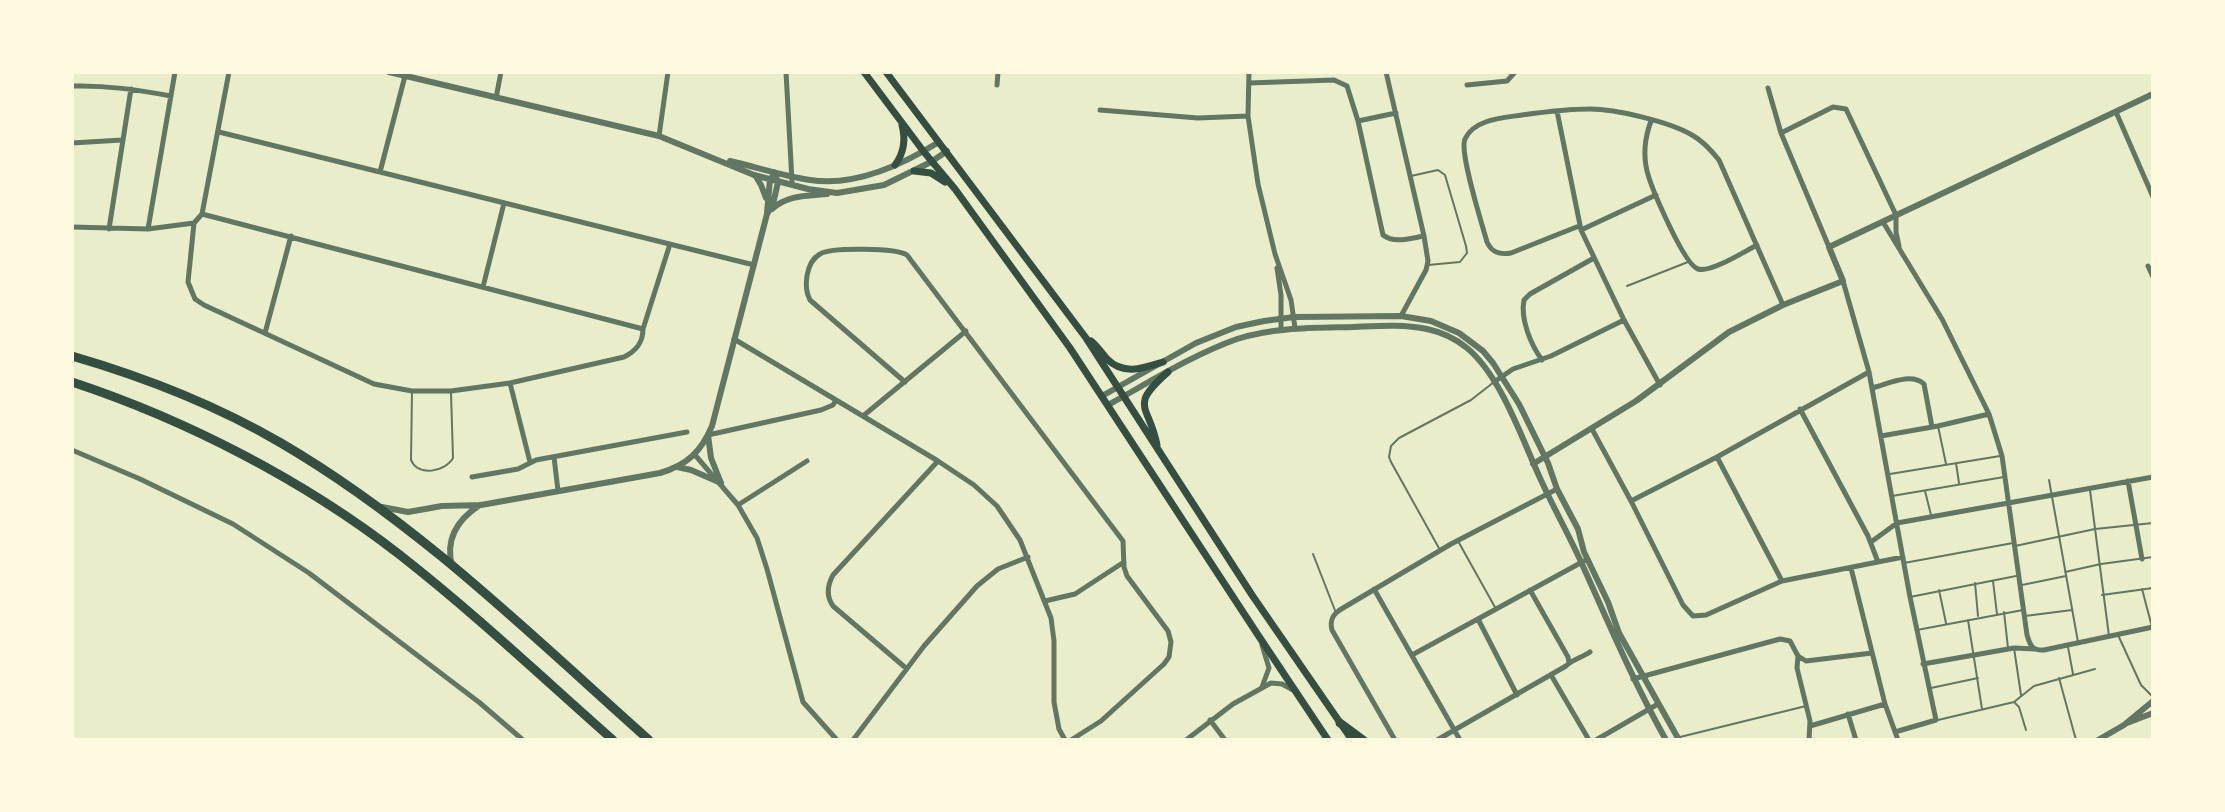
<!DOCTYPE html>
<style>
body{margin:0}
#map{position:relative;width:2225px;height:812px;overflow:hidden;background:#e9edc9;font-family:"Work Sans",sans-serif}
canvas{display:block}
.frame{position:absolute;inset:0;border:74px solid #fefae0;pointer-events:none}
</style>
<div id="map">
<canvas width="2225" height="812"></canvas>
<div class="frame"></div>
</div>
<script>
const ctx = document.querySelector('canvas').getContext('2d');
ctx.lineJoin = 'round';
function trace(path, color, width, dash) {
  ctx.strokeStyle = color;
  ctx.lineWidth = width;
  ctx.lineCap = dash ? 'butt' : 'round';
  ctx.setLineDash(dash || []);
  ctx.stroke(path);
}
trace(new Path2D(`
 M1411,176L1438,170L1445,175L1466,246L1467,253L1460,262L1428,265
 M1627,286L1688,262
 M412,391L411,460C418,477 445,472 453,458L451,393
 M1938,426L1946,464
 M1956,463L1959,483
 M1890,474L2000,456
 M2049,480L2078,642
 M2090,490L2109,636
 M1925,491L1931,515
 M1892,496L2004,477
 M1458,541L1496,609
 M2015,546L2095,529L2153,523
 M1440,550L1391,462L1389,457L1391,446L1399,438L1471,400L1494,382
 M1313,554L1336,613
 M1904,563L2013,543
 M2065,572L2101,564L2153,557
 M1993,581L1997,614
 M1975,583L1978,616
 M2022,585L2066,576
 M2142,589L2152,627
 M1939,590L1946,623
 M2102,595L2153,588
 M1910,597L2016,576
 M2004,612L2008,648
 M2025,616L2072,610
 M1968,620L1982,709
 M1917,630L2023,610
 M2118,635L2141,685L2153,697
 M2068,647L2073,674
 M2014,648L2021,695
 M2059,678L2076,740
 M1931,688L1978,678
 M2014,702L2019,707L2026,730
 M1938,720L2014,702L2034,686L2095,669
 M1680,737L1806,706`), '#617663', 2);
trace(new Path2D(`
 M229,72L202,214L194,223L188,282L195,299L204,305L374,384L412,391H451L510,383L624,357C636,351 643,343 643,329L670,244
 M786,72L792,181
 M1249,72L1248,116L1258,184L1275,254L1291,300L1295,328
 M1386,72L1424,236L1428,261L1426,270L1401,316
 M1249,83L1334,80L1347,86L1358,121L1383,235C1394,244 1411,238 1424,236
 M997,85L998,72
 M1467,85L1507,81L1515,72
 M72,86C106,85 138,90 171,96
 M1768,88L1781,133L1829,247
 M496,98L501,72
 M1100,110L1198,118L1248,116
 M1557,111L1581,230L1624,320L1660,385
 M2116,112L2153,197
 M1358,121L1396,113
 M1651,121C1645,137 1643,154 1647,171C1651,187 1684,265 1698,269C1711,273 1745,251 1757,245
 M219,132L754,265
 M1781,133L1833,107L1846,109L1896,215V232L1899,246
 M659,136L668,72
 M72,143L122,140
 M380,172L405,76
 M202,214L643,329
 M1883,222L1942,319L1989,414L2002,456L2027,635C2030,645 2032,651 2044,650L2153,627
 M1579,226L1511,253C1500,255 1492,253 1487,242C1482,224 1459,152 1465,139C1474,119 1503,118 1522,115C1544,112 1567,109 1590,109C1616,109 1670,122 1692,135C1703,141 1711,150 1719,160L1783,305
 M72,227L148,229L194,223
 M109,229L131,89
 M148,229L175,72
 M1581,230L1656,195
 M2148,266L2153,277
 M1277,268L1281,295V330
 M1843,281L1869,372L1910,597L1936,720L1895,732
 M483,287L504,203
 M265,333L291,236
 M734,339L938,461L974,485L997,506L1020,540L1051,618L1054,641V702L1059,729L1065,740
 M1542,360C1531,345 1520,319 1524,300L1530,294L1594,258
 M905,382L810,300C803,287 806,262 820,254C831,247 897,248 907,255L1123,541L1124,567L1127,576L1168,631L1171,642L1169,657L1164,664L1101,721L1071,740
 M1494,382L1513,369L1551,356L1624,320
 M510,383L530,462
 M1872,388C1888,384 1911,372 1924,384L1932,427
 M1800,409L1868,536L1878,562
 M863,416L966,331
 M1592,429L1631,501L1683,605L1693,616L1706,615L1782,581L1903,557
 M708,435L821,410L833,405L836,400
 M1881,436L1938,426L1989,414
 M72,450L140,479L233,524L309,573L480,703L523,740
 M695,455L738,505L757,538L767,569L803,702L837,740
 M554,457L558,491
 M1717,457L1782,581
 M472,477L518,469L536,460L687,432
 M2128,481L2142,559
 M1631,501L1717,457L1869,372
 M738,505L807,461
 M1871,542L1897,523L2153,477
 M1851,568L1885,704L1898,740
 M1374,589L1460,740
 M1530,590L1568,657L1569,662
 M1045,601L1075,594L1124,562
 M1478,619L1517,695
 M1412,655L1584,561
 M1798,656L1797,668L1810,721L1809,740
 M1923,664L2014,648L2034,649
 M907,669L833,606C826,596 827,586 833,575L938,461
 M1551,675L1589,740
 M1633,679L1780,639L1790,641L1798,656L1806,661L1872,653
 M1262,687L1269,668L1262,645
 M1848,714L1856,740
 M1210,720L1225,740
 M1810,726L1885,704
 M853,740L924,646L977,586L998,569L1028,557
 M1186,740L1233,704L1271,683L1282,684L1293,690
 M1395,740L1332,630C1329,619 1334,613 1343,608L1451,544L1557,489
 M1437,740L1566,666C1571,660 1583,657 1590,652
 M1596,740L1658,704`), '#617663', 5);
trace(new Path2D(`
 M389,72L659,136L754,175L808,189L837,193L884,185L931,162L947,151
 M730,161C756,167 783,176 810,180C855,187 902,165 939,142
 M755,175L761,185L766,198
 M772,209C788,195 806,196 827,194
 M767,213L770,179L772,177
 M1102,396L1196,343L1236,327L1264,321L1294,317L1401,316L1431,321L1459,333L1483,351L1493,363L1519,404L1548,463L1557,489L1578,529L1584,552L1608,602L1619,633L1679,740
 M1108,405C1150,382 1192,355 1237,339C1275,327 1315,328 1354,327C1378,326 1403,324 1427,329C1441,332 1456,339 1467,348C1501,376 1522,439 1540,478C1553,507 1569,535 1582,564C1609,624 1634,683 1666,740
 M708,435L711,458L721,483
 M1533,464L1636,401L1729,332L1783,305L1843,281L1829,247L2153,94
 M677,467L691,470L721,483
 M382,507L408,512L442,506L481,505L660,473C687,465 701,452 712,426L767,214L773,204L778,182L774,172
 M452,566C445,539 458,519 480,505
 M2127,723L2153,713
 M2098,740L2124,725L2153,701`), '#617663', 6);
trace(new Path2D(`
 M864,72L924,152L955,189L1070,348L1258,635L1328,740
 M886,72L1086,338L1252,595L1352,740
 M895,165C904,153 906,140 902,125
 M914,171L931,173L945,182
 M1091,341C1097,346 1102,353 1107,359C1124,376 1144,368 1163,362
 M1157,445C1149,404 1128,407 1168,372`), '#344e41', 7);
trace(new Path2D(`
 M72,356C144,377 216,405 281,443C418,523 532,636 649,740
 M72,382C187,420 305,481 400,555C474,613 543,678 613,740
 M1340,723L1363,740`), '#344e41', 9);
</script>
